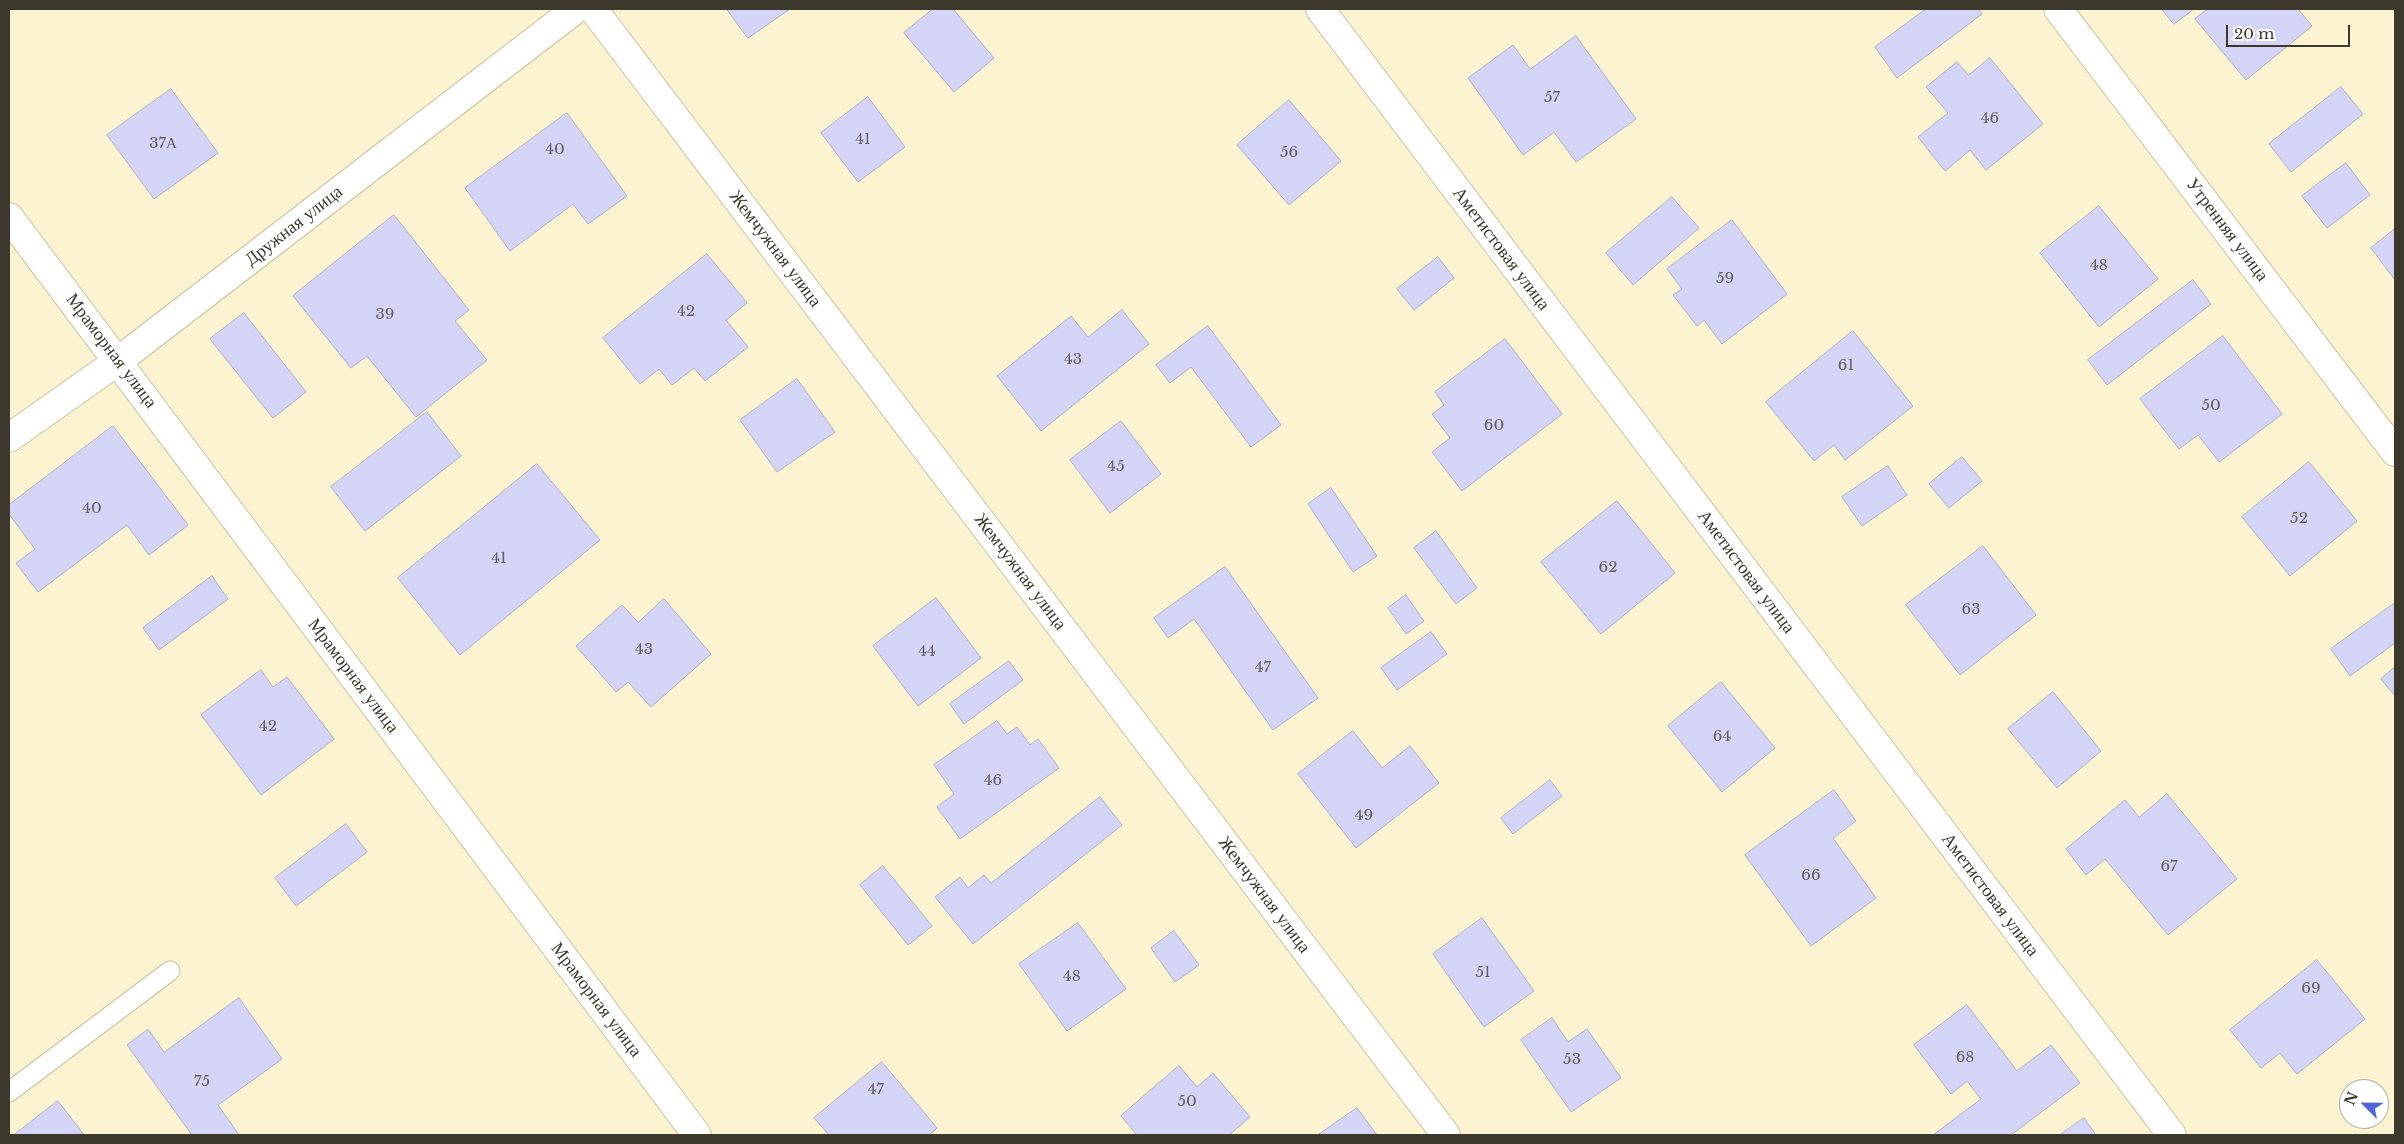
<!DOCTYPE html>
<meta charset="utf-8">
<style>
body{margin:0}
#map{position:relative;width:2404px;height:1144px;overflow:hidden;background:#fcf3d1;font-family:"Libre Baskerville",serif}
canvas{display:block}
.frame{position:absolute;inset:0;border:10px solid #3c392c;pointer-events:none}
.north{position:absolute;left:2339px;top:1079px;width:50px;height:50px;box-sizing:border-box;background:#fff;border:1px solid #b1b0ab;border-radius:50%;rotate:293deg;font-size:14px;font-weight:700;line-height:20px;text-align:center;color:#3c392c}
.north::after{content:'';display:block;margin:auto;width:18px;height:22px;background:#5067dc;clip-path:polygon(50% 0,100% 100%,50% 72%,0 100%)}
.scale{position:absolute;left:2226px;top:25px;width:124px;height:22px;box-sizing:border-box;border:2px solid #3c392c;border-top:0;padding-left:6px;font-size:15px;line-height:18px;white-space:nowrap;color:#3c392c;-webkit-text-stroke:4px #fff;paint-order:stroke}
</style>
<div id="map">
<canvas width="2404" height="1144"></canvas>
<div class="frame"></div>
<div class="north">N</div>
<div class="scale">20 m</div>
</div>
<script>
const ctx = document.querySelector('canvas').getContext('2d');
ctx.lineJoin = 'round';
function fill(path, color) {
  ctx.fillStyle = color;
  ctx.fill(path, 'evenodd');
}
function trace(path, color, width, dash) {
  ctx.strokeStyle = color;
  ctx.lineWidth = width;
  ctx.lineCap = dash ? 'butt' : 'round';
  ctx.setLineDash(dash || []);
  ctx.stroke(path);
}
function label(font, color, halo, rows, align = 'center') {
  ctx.font = font + ' "Libre Baskerville",serif';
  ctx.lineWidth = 4;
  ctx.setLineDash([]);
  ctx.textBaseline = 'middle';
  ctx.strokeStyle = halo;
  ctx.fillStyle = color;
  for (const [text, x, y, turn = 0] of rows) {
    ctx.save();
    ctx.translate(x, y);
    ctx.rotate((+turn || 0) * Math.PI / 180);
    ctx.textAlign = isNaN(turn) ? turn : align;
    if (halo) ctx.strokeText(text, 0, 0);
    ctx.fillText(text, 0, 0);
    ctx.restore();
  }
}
const building = new Path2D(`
 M727,9H790L748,38Z
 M933,9H953L994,58L954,92L904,33Z
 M1926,9H1978L1982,14L1897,78L1875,47Z
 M2162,9H2194L2174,24Z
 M2208,9H2298L2312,26L2246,80L2195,19Z
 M1576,36L1636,119L1576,162L1554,132L1523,155L1468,78L1513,45L1530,69Z
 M1990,58L2043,124L1986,170L1970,150L1945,171L1918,137L1948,113L1926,87L1957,62L1968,75Z
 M2341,87L2363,114L2291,172L2269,144Z
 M171,89L218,153L154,199L107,135Z
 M868,97L905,147L858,182L821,133Z
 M1289,100L1341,161L1289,205L1237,145Z
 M567,113L627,196L588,224L573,204L510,251L465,188Z
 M2346,163L2370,195L2327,228L2302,196Z
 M1672,197L1699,228L1633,285L1606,253Z
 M2099,206L2158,279L2099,327L2040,253Z
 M394,215L469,310L455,321L487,360L416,417L367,356L351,368L293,296Z
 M1732,220L1787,294L1722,344L1704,320L1697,326L1673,295L1682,289L1667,269Z
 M2395,229V280L2371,248Z
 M707,254L747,303L726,320L748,347L705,381L694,368L672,385L659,369L640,384L603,338Z
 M1438,257L1454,278L1414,310L1397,289Z
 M2193,280L2211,304L2107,385L2088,360Z
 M1122,310L1149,344L1041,431L997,376L1071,316L1088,337Z
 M244,313L306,392L273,418L210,339Z
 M1208,326L1281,425L1251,447L1191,367L1170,383L1156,365Z
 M1853,331L1913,406L1845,460L1834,445L1814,461L1766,402Z
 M2223,336L2282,414L2219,462L2198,435L2179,449L2140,399Z
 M1505,339L1562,414L1462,491L1432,452L1450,438L1432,414L1444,405L1435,392Z
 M797,379L835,432L777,472L740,420Z
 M427,412L461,456L365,531L331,487Z
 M1121,421L1161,474L1110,513L1070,460Z
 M113,426L188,525L149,555L127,525L38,592L16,563L35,549L9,514V505Z
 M1962,457L1982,481L1949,508L1929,484Z
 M2309,462L2357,521L2290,576L2242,517Z
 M537,464L600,540L460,655L398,578Z
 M1888,466L1907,495L1862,526L1842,497Z
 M1331,488L1377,556L1353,572L1308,504Z
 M1617,501L1675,573L1601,634L1541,562Z
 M1436,531L1477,588L1456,604L1414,548Z
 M1983,546L2036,615L1960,675L1906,605Z
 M1225,567L1318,698L1273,730L1194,619L1168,638L1154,618Z
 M212,576L228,599L159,650L143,628Z
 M1406,595L1424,621L1406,634L1388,608Z
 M936,598L981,658L918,706L873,646Z
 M664,599L711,654L651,707L628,682L616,692L576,646L622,605L638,622Z
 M2395,603V643L2350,676L2331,649Z
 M1431,632L1447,654L1397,690L1381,668Z
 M1009,661L1023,680L964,724L950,704Z
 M2395,667V696L2381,679Z
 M261,670L273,687L287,677L334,739L261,795L201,715Z
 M1721,682L1775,748L1722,792L1668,726Z
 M2053,692L2101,751L2057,788L2008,729Z
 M997,721L1007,734L1017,727L1030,745L1038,739L1059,768L960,839L937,807L954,794L934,765Z
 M1353,731L1382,768L1410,746L1439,783L1356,848L1298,774Z
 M1550,780L1562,796L1513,834L1501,818Z
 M1834,790L1856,821L1833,838L1876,898L1811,946L1745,855Z
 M2167,794L2237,879L2168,935L2105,859L2086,875L2066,849L2125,800L2139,817Z
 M1100,797L1122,825L973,944L935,897L960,877L968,888L984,875L991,883Z
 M346,824L367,852L296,906L275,878Z
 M883,866L932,926L908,945L860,885Z
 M1482,918L1534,991L1484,1027L1433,954Z
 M1078,923L1126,989L1067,1031L1019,964Z
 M1174,931L1199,965L1175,982L1151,948Z
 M2317,960L2365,1019L2297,1074L2280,1053L2261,1068L2230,1030Z
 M239,998L282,1059L218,1105L239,1135H192L127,1045L148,1029L164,1052Z
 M1967,1005L2017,1071L2051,1045L2080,1083L2011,1135H1933L1981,1099L1967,1081L1951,1094L1914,1045Z
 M1552,1018L1568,1042L1587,1029L1621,1078L1571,1112L1521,1040Z
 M882,1062L937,1128L929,1135H829L814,1118Z
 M1179,1066L1197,1087L1213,1073L1250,1117L1229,1135H1137L1121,1116Z
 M58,1101L84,1135H14Z
 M1357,1108L1377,1135H1318Z
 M2084,1118L2096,1135H2060Z`);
fill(building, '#d4d5f6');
trace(building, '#adaecd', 1);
const lane = new Path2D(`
 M9,1092L170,971`);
const street = new Path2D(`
 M593,9L1446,1135
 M1320,9L2172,1135
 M2058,9L2395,452
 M9,217L697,1135
 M9,438L118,361L576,9`);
trace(lane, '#cac1a1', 21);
trace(street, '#cac1a1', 30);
trace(lane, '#fff', 19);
trace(street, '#fff', 28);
label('15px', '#62605e', null, [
 ["57",1552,98],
 ["46",1990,119],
 ["41",863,140],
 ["37А",163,144],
 ["40",555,150],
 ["56",1289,153],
 ["48",2099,266],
 ["59",1725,279],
 ["42",686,312],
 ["39",385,315],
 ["43",1073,360],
 ["61",1846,366],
 ["50",2211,406],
 ["60",1494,426],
 ["45",1116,467],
 ["40",92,509],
 ["52",2299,519],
 ["41",499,559],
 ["62",1608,568],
 ["63",1971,610],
 ["43",644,650],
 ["44",927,652],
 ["47",1263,668],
 ["42",268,727],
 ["64",1722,737],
 ["46",993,781],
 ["49",1364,816],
 ["67",2169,867],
 ["66",1811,876],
 ["51",1483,973],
 ["48",1072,977],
 ["69",2311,989],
 ["68",1965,1058],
 ["53",1572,1060],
 ["75",202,1082],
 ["47",876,1090],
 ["50",1187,1102]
]);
label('18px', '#3c392c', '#fff', [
 ["Дружная улица",294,226,-38],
 ["Утренняя улица",2227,230,53],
 ["Жемчужная улица",775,249,53],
 ["Аметистовая улица",1501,249,53],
 ["Мраморная улица",111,351,53],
 ["Жемчужная улица",1020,572,53],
 ["Аметистовая улица",1746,572,53],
 ["Мраморная улица",353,676,53],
 ["Жемчужная улица",1264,895,53],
 ["Аметистовая улица",1990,895,53],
 ["Мраморная улица",596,1000,53]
]);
</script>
